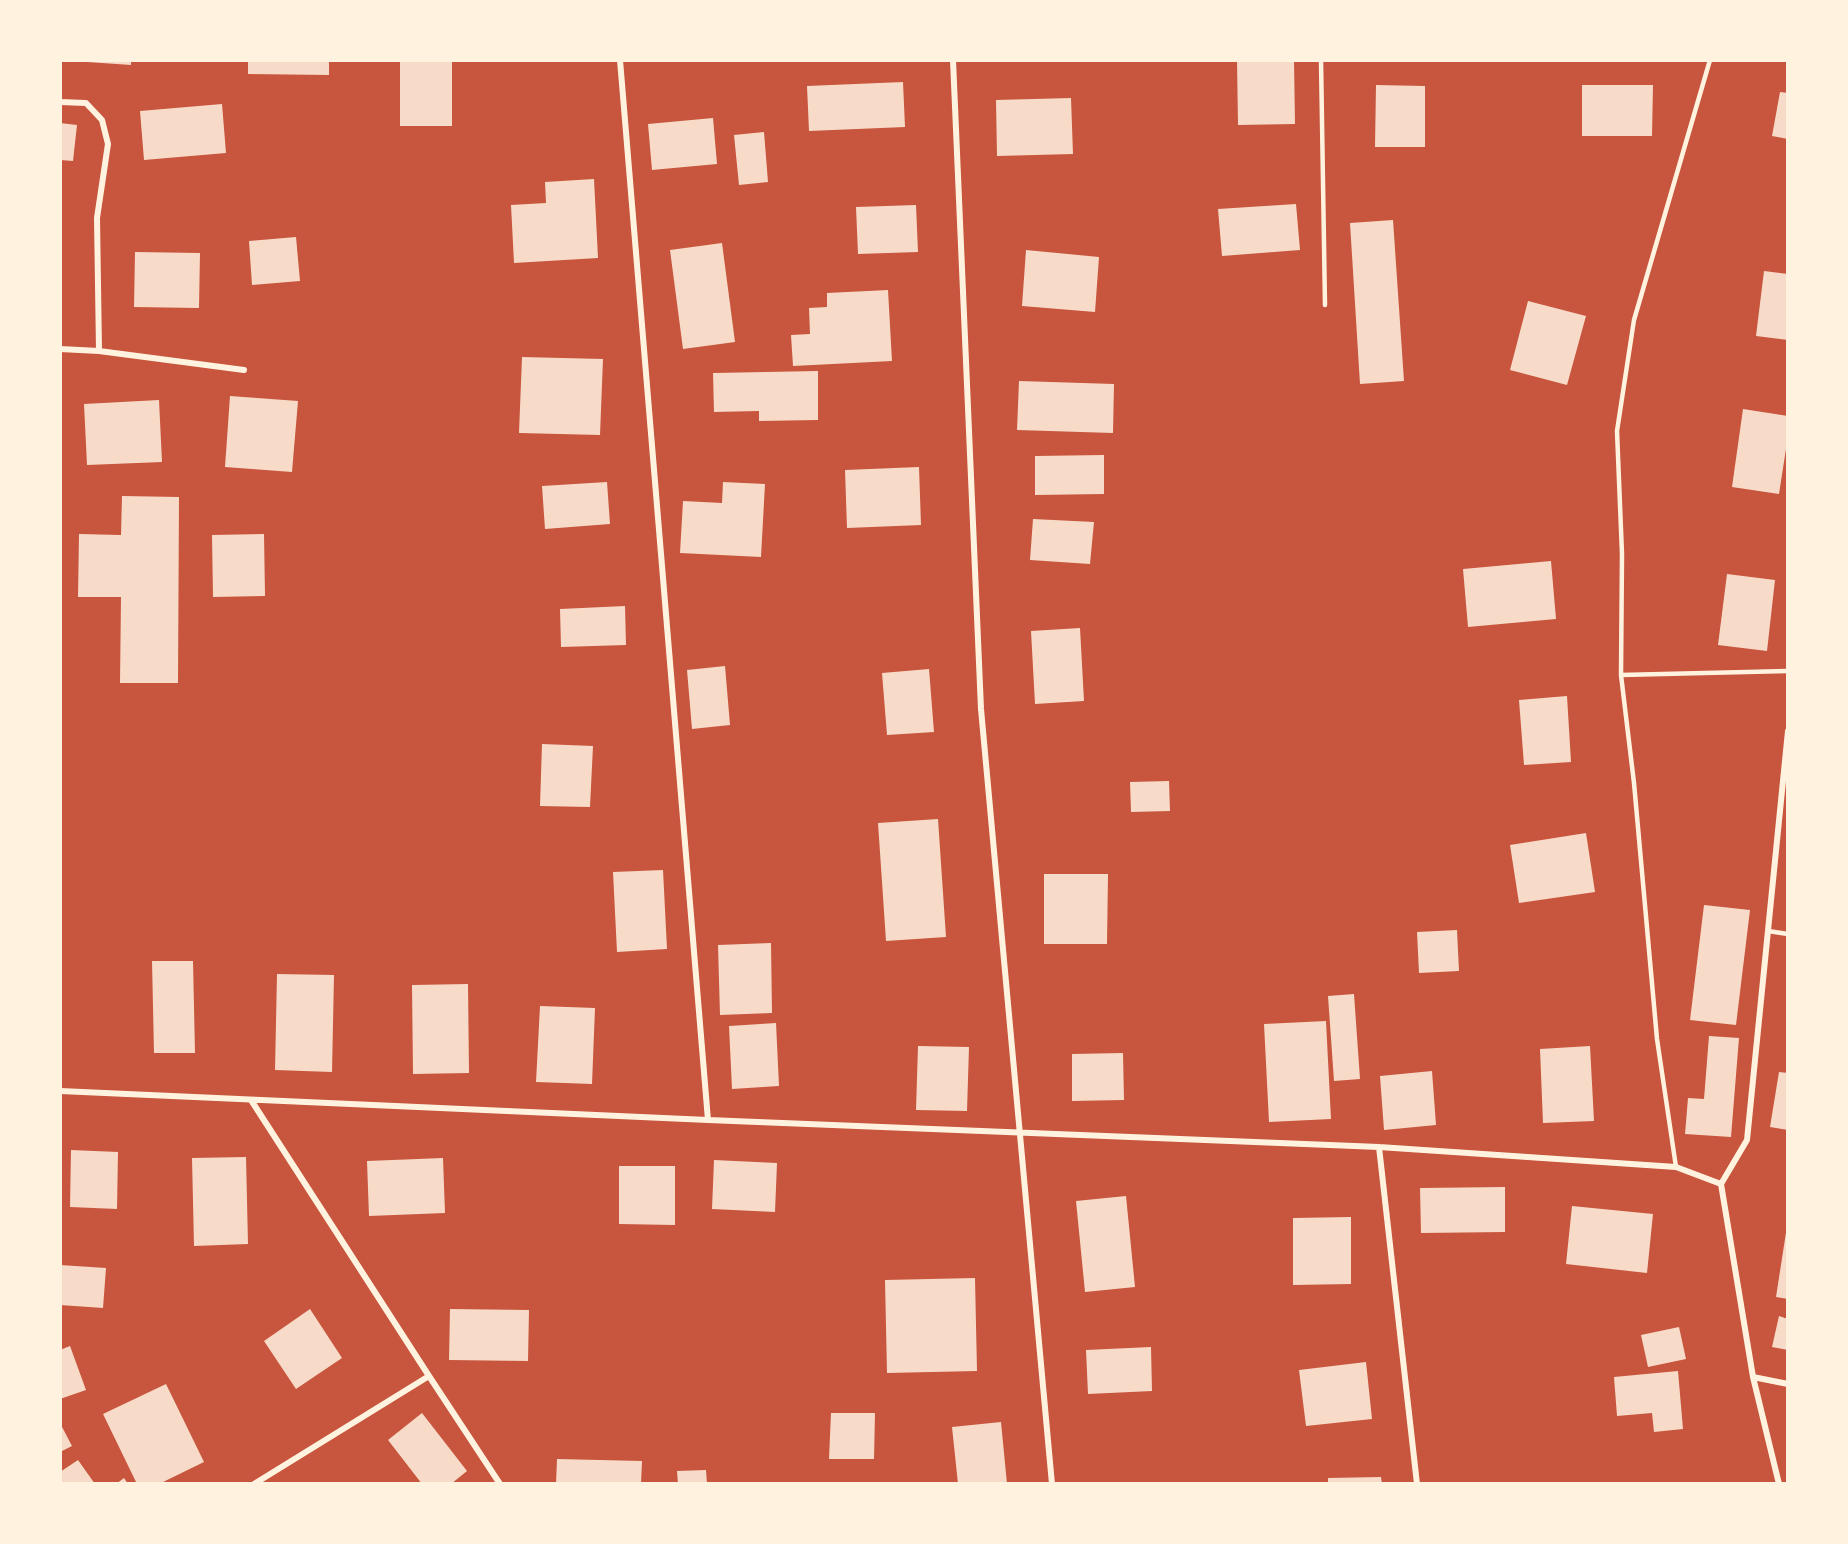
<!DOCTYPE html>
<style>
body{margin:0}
#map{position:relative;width:1848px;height:1544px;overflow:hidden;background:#c8553d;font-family:Montserrat,sans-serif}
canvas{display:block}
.frame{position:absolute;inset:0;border:62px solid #fff3e0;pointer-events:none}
</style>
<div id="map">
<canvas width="1848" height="1544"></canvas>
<div class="frame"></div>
</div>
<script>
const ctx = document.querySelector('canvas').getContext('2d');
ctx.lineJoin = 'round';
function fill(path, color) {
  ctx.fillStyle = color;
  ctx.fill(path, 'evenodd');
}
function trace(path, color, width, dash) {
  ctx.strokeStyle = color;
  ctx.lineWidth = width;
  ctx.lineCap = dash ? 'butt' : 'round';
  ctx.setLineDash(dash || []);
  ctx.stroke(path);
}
fill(new Path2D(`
 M88,60H131V65L87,62Z
 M248,60H329V75L248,74Z
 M400,60H452V126H400Z
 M1237,60H1294L1295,124L1238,125Z
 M903,82L905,127L809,131L807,86Z
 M1376,85L1425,86V147H1375Z
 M1582,85H1653L1652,136H1582Z
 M1780,92L1788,93V139L1772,136Z
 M1071,98L1073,154L997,156L996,100Z
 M222,104L226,153L144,160L140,111Z
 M713,118L717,164L652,170L648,124Z
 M60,123L77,125L73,161L60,160Z
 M764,132L768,182L739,185L734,135Z
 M594,179L598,258L514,263L511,205L546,203L545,182Z
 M1296,204L1300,250L1222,256L1218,209Z
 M916,205L918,252L858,254L856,207Z
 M1393,220L1404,381L1360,384L1350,223Z
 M296,237L300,281L252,285L249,241Z
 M722,243L735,342L683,349L670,250Z
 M1026,250L1099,257L1095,312L1022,306Z
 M135,252L200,253L199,308L134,307Z
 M1764,271L1788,274V340L1756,336Z
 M888,290L892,361L793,366L791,335L810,334L809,308L827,307V293Z
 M1528,301L1586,316L1567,385L1510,370Z
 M522,357L603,359L600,435L519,433Z
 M818,371V420L759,421V411L714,412L713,373Z
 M1019,381L1114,384L1113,433L1017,430Z
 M230,396L298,401L292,472L225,467Z
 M159,400L162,462L87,465L84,404Z
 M1743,409L1788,416V436L1779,494L1732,487Z
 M1104,455V494L1035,495V456Z
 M919,467L921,525L847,528L845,470Z
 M607,482L610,524L545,529L542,486Z
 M723,482L765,484L761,557L680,553L683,501L722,503Z
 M122,496L179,497L178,683H120L121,597H78L79,534L121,535Z
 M1033,519L1094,522L1090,564L1030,560Z
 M264,534L265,596L213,597L212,535Z
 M1551,561L1556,619L1468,627L1463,569Z
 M1727,574L1775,580L1767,651L1718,645Z
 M625,606L626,645L561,647L560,609Z
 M1080,628L1084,701L1035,704L1031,631Z
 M725,666L730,725L692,729L687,670Z
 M929,669L934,732L887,735L882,673Z
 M1567,696L1571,762L1524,765L1519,700Z
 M542,744L593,746L590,807L540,806Z
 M1169,781L1170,811L1131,812L1130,782Z
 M938,819L946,937L886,941L878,823Z
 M1586,833L1595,892L1519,903L1510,845Z
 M663,870L667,949L617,952L613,872Z
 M1044,874H1108L1107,944H1044Z
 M1704,905L1750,910L1736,1025L1690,1020Z
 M1457,930L1459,971L1419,973L1417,932Z
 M771,943L772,1013L720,1015L718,945Z
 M152,961H193L195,1053H154Z
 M277,974L334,975L332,1072L275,1070Z
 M468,984L469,1073L413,1074L412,985Z
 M1354,994L1360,1079L1334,1081L1328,996Z
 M540,1006L595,1008L592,1084L536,1082Z
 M1326,1021L1331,1119L1269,1122L1264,1024Z
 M776,1023L779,1086L732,1089L729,1026Z
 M1709,1036L1739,1038L1731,1137L1685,1134L1688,1098L1704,1099Z
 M918,1046L969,1047L967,1111L916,1110Z
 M1590,1046L1594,1121L1543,1123L1540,1049Z
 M1123,1053L1124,1100L1072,1101V1054Z
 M1432,1071L1436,1125L1384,1130L1380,1076Z
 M1779,1072L1788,1073V1130L1770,1127Z
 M71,1150L118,1152L117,1209L70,1207Z
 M246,1157L248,1244L194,1246L192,1158Z
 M443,1158L445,1213L369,1216L367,1161Z
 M714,1160L777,1163L775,1212L712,1209Z
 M619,1166H675V1225L619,1224Z
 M1505,1187V1232L1421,1233L1420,1188Z
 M1126,1196L1135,1287L1085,1292L1076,1201Z
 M1572,1206L1653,1214L1647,1273L1566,1264Z
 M1351,1217V1284L1293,1285V1218Z
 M1787,1226H1788V1299L1776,1297Z
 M60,1265L106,1268L103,1308L60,1305Z
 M975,1278L977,1371L887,1373L885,1280Z
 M310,1309L342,1358L296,1389L264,1341Z
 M450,1309L529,1310L528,1361L449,1360Z
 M1779,1316L1788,1319V1350L1772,1347Z
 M1679,1327L1686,1359L1648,1367L1641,1335Z
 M70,1346L86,1390L60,1399V1350Z
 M1151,1347L1152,1391L1088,1394L1086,1350Z
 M1366,1362L1372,1419L1306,1426L1299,1370Z
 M1678,1371L1683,1429L1654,1432L1652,1413L1617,1416L1614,1377Z
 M166,1384L204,1462L159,1484H137L103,1414Z
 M422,1413L467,1471L451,1484H422L388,1440Z
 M831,1413H875L874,1459H829Z
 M1001,1422L1007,1484H958L952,1427Z
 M60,1423L72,1446L60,1452Z
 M557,1459L642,1461L641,1484H556Z
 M78,1460L95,1484H60V1472Z
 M706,1470L707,1484H678L677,1471Z
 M1381,1477L1382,1484H1328V1478Z
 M124,1478L128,1484H116Z`), '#f7dbc8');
trace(new Path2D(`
 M1321,60L1325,305
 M1621,675L1788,671
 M1768,931L1788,934
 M1676,1167L1657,1039L1634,783L1621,675L1622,554L1617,431L1634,320L1710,60`), '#fff3e0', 4.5);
trace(new Path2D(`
 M620,60L708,1120
 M953,60L981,709L1052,1484
 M60,102L86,103L102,120L108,144L97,218L99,351
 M60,349L99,351L244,370
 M60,1091L708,1120L1379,1147L1676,1167L1721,1184
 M251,1100L429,1376L500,1484
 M1379,1147L1417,1484
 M1721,1184L1747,1140L1788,731
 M1721,1184L1753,1377L1779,1484
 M1753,1377L1788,1384
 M254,1484L429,1376`), '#fff3e0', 6);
</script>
